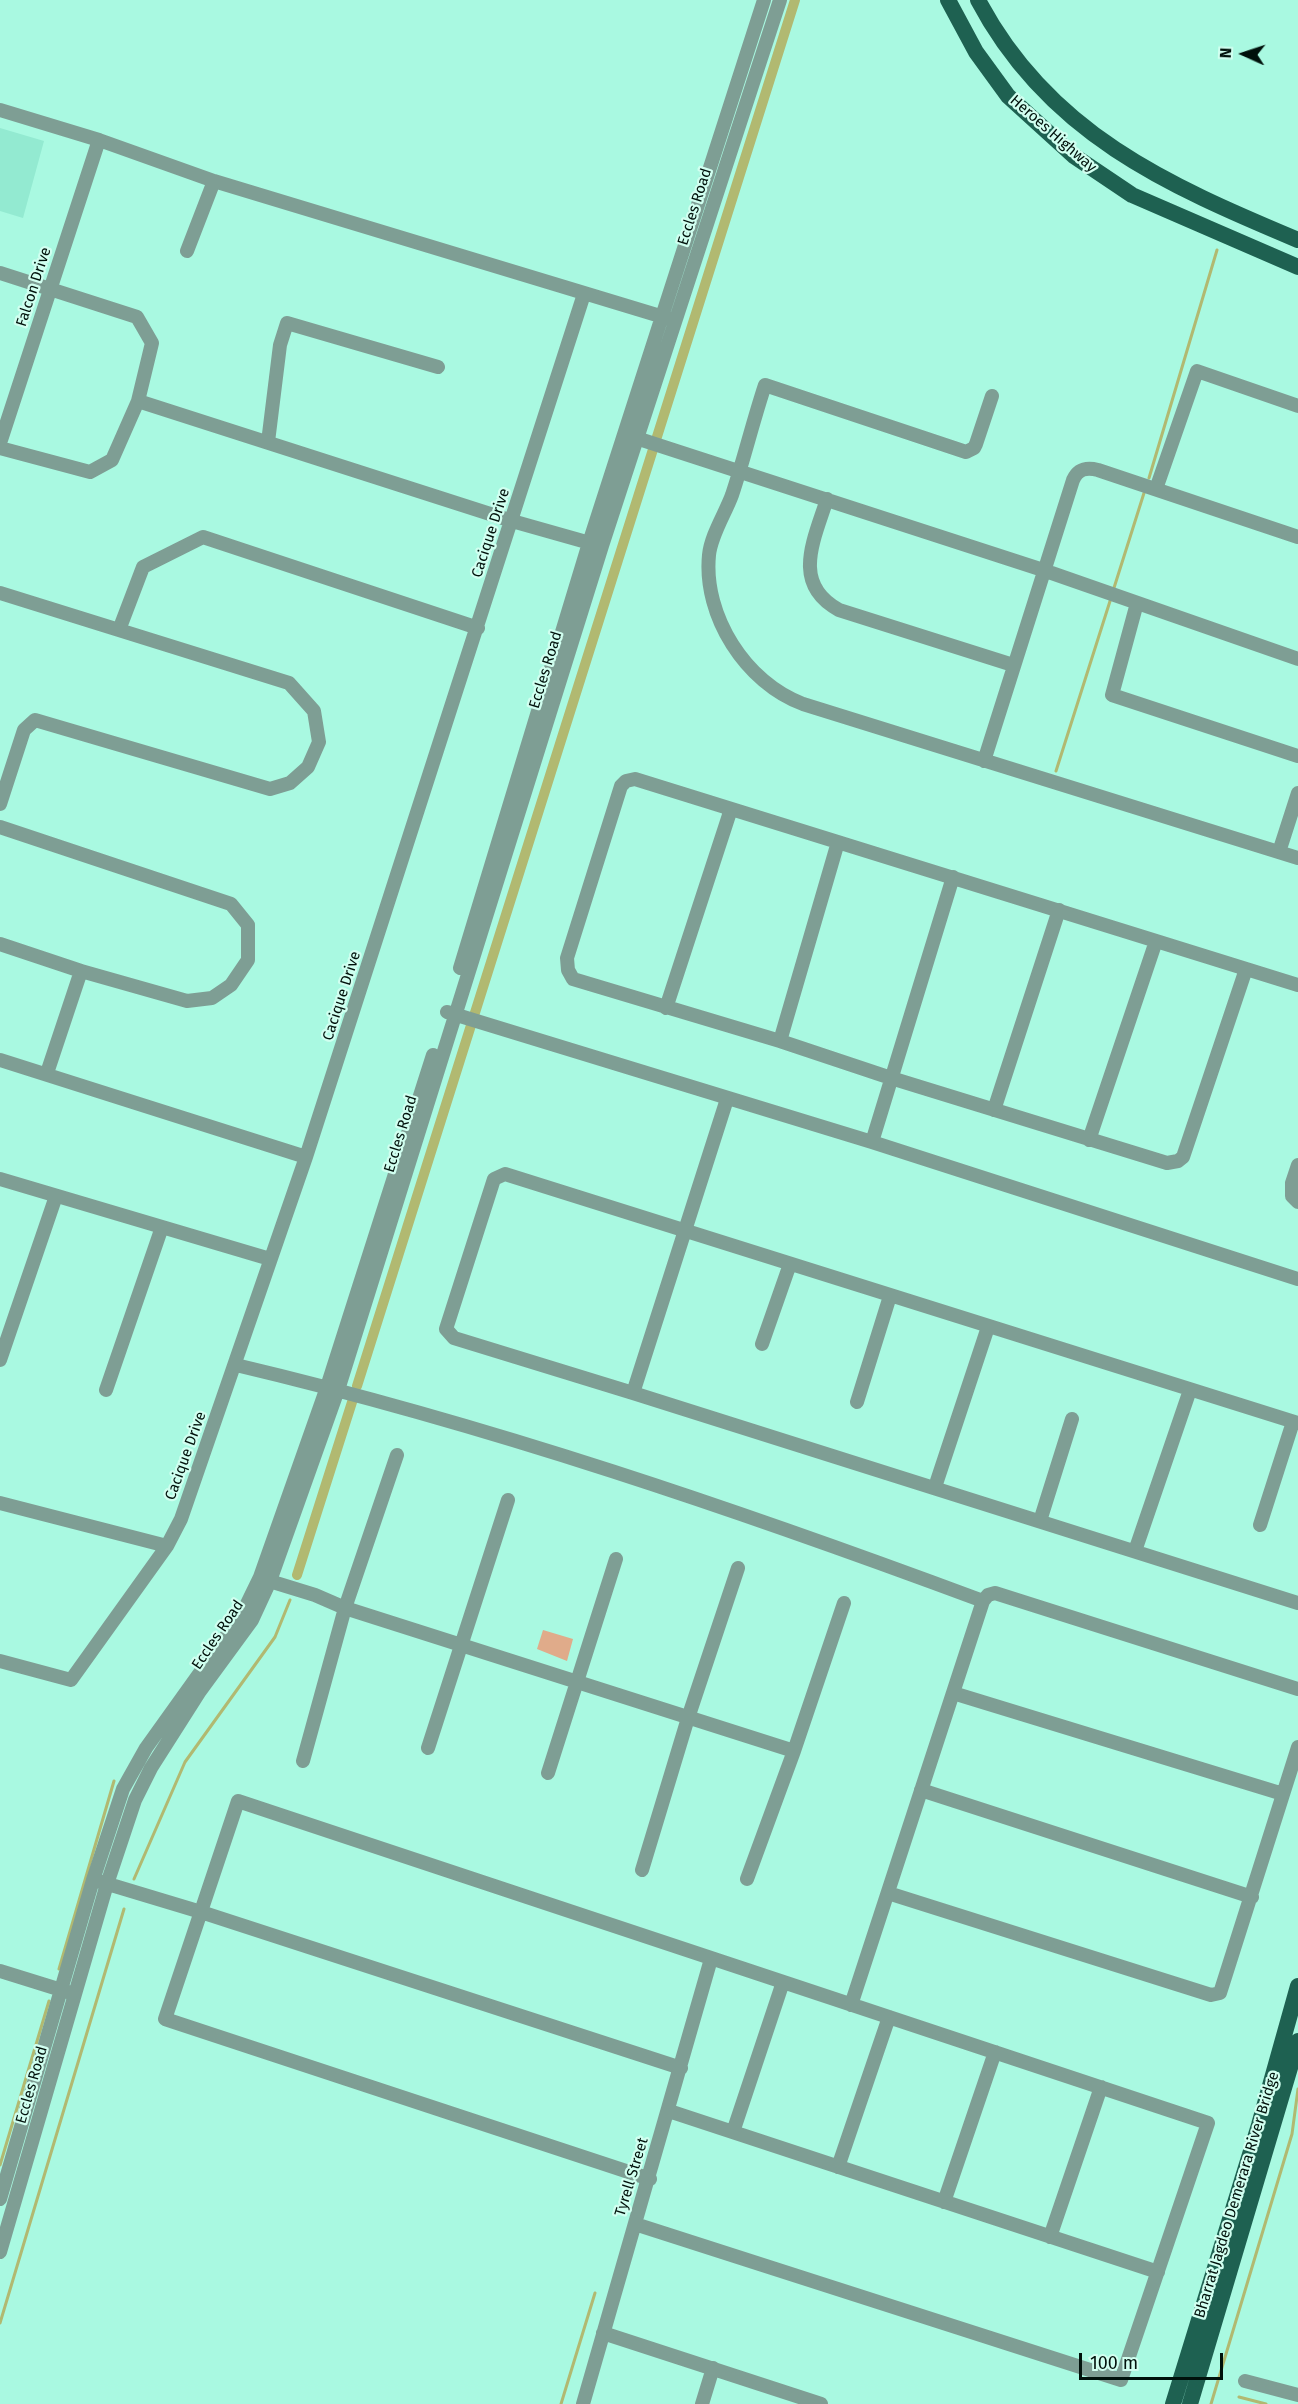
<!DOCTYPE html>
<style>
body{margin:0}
#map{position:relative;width:1298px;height:2404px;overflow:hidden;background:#a9f9e1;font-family:"Fira Sans",sans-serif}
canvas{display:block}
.north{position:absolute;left:1214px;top:24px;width:60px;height:60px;-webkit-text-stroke:4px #d1fff0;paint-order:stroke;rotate:273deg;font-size:16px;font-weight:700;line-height:24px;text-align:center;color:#00110b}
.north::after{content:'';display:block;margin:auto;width:21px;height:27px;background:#00110b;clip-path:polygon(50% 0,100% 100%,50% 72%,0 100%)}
.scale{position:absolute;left:1079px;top:2353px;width:144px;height:27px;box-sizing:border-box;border:3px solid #00110b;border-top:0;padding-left:8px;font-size:18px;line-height:21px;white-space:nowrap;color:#00110b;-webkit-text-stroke:4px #d1fff0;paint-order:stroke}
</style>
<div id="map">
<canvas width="1298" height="2404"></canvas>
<div class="north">N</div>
<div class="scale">100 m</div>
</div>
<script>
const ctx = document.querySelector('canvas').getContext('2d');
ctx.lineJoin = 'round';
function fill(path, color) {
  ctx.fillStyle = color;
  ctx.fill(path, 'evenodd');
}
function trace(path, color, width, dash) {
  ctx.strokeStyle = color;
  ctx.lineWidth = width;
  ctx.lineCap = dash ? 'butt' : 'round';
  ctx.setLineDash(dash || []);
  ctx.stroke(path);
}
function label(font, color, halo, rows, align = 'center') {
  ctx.font = font + ' "Fira Sans",sans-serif';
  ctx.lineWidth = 4.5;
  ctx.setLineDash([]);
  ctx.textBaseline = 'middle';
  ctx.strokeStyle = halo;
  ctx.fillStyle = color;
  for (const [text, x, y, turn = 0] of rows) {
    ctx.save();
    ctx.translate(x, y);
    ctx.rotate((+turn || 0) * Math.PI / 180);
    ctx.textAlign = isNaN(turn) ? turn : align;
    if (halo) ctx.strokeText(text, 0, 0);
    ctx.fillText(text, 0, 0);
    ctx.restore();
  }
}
fill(new Path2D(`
 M0,128L44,141L23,218L0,211Z`), '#93ead1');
fill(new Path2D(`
 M543,1630L573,1639L567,1661L537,1649Z`), '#e0ab8a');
trace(new Path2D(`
 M1149,478L1217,250
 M1113,591L1144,493
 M1056,771L1111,598
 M134,1879L185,1762L275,1637L290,1600
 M59,1969L114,1781
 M0,2165L49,2001
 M0,2323L124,1909
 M1239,2397L1266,2404
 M561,2404L595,2293
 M1211,2404L1292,2134L1298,2089`), '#b1b971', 3);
trace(new Path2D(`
 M357,1386L795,0
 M297,1575L353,1399`), '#b1b971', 10);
trace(new Path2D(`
 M0,110L99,140L214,181L670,319
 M187,251L214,181
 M0,273L137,317L152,343L138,401L112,460L90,472L0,448
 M992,396L976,444L974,448L966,452L765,385C753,421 744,459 732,495C725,514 711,535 709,555C703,616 746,683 803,704L1298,858
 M138,401L512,521L597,545
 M630,436L1043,570L1298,659
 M268,442L280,345L287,323L438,367
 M0,443L99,140
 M1156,489L1197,371L1298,406
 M827,499C814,540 791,584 839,610L1013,665
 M0,593L289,683L314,711L319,742L308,767L290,783L270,789L35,720L24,730L0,804
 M1137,603L1112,695L1298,756
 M119,630L143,567L203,537L478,628
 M984,761L1073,480C1078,469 1086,467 1098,470L1298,537
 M0,827L231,904L248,925V960L231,985L212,998L187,1001L81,971L0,944
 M1279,852L1298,793
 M460,968L589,543L764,0
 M1246,969L1183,1157L1178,1161L1167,1163L891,1078L780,1041L573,979L568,970L567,958L621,786L626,781L635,779C856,847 1077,916 1298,985
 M666,1008L731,809
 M447,1012L872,1142L1298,1279
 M780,1041L838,842
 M0,1060L306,1157
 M47,1073L81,971
 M994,1110L1059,910
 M1089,1140L1156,941
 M872,1142L953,877
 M1298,1165L1292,1183V1196L1298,1202
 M0,1179L270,1259
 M762,1344L790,1264
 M0,1360L56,1196
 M236,1365C490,1425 738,1510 983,1601
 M106,1390L162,1227
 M633,1393L727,1099
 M857,1402L890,1296
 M1298,1423L505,1174L494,1179L446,1329L454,1338L633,1393L1298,1603
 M935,1487L988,1327
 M0,1503L167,1546
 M1040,1521L1072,1419
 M1260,1525L1293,1422
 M1135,1551L1190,1390
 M263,1579L315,1595L345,1608L794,1751
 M0,1661L71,1680L167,1546L181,1519L306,1157L584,294
 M953,1693L1283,1794
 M428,1748L508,1500
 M303,1761L345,1608L397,1455
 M548,1773L616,1559
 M921,1790L1252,1897
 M642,1870L688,1718L738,1568
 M747,1879L794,1751L844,1603
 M98,1881L201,1912L681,2068
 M888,1893L1211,1995L1220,1993L1298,1747
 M0,1971L71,1993
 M851,2005L983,1601L988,1595L995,1593L1298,1689
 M669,2111L1158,2272
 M733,2132L783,1982
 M838,2167L889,2017
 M0,2199L93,1880L123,1789L146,1748L242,1614L260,1577L327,1387L433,1055
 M944,2202L995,2052
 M635,2224L1121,2380L1208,2123L238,1801L165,2019L650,2179
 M1050,2237L1101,2087
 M0,2252L107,1884L135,1800L151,1768L200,1691L252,1620L270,1581L338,1390L602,546L780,0
 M603,2333L821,2404
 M1245,2381L1298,2395
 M583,2404L711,1959
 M702,2404L713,2368`), '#7e9e94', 14);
trace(new Path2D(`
 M948,0L976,52L1008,96L1074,156L1132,195L1298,267
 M978,0C1048,133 1167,185 1298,240
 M1173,2404L1259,2125L1298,1986
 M1190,2404L1298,2041`), '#1e6151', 16);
label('15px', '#00110b', '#d1fff0', [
 ["Heroes Highway",1053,134,41],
 ["Eccles Road",695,207,-72],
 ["Falcon Drive",34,287,-72],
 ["Cacique Drive",491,533,-72],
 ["Eccles Road",546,670,-73],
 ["Cacique Drive",342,996,-72],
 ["Eccles Road",401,1134,-73],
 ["Cacique Drive",186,1456,-70],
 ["Eccles Road",218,1635,-56],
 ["Eccles Road",32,2085,-74],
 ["Tyrell Street",632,2177,-73],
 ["Bharrat Jagdeo Demerara River Bridge",1237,2195,-73]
]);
</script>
